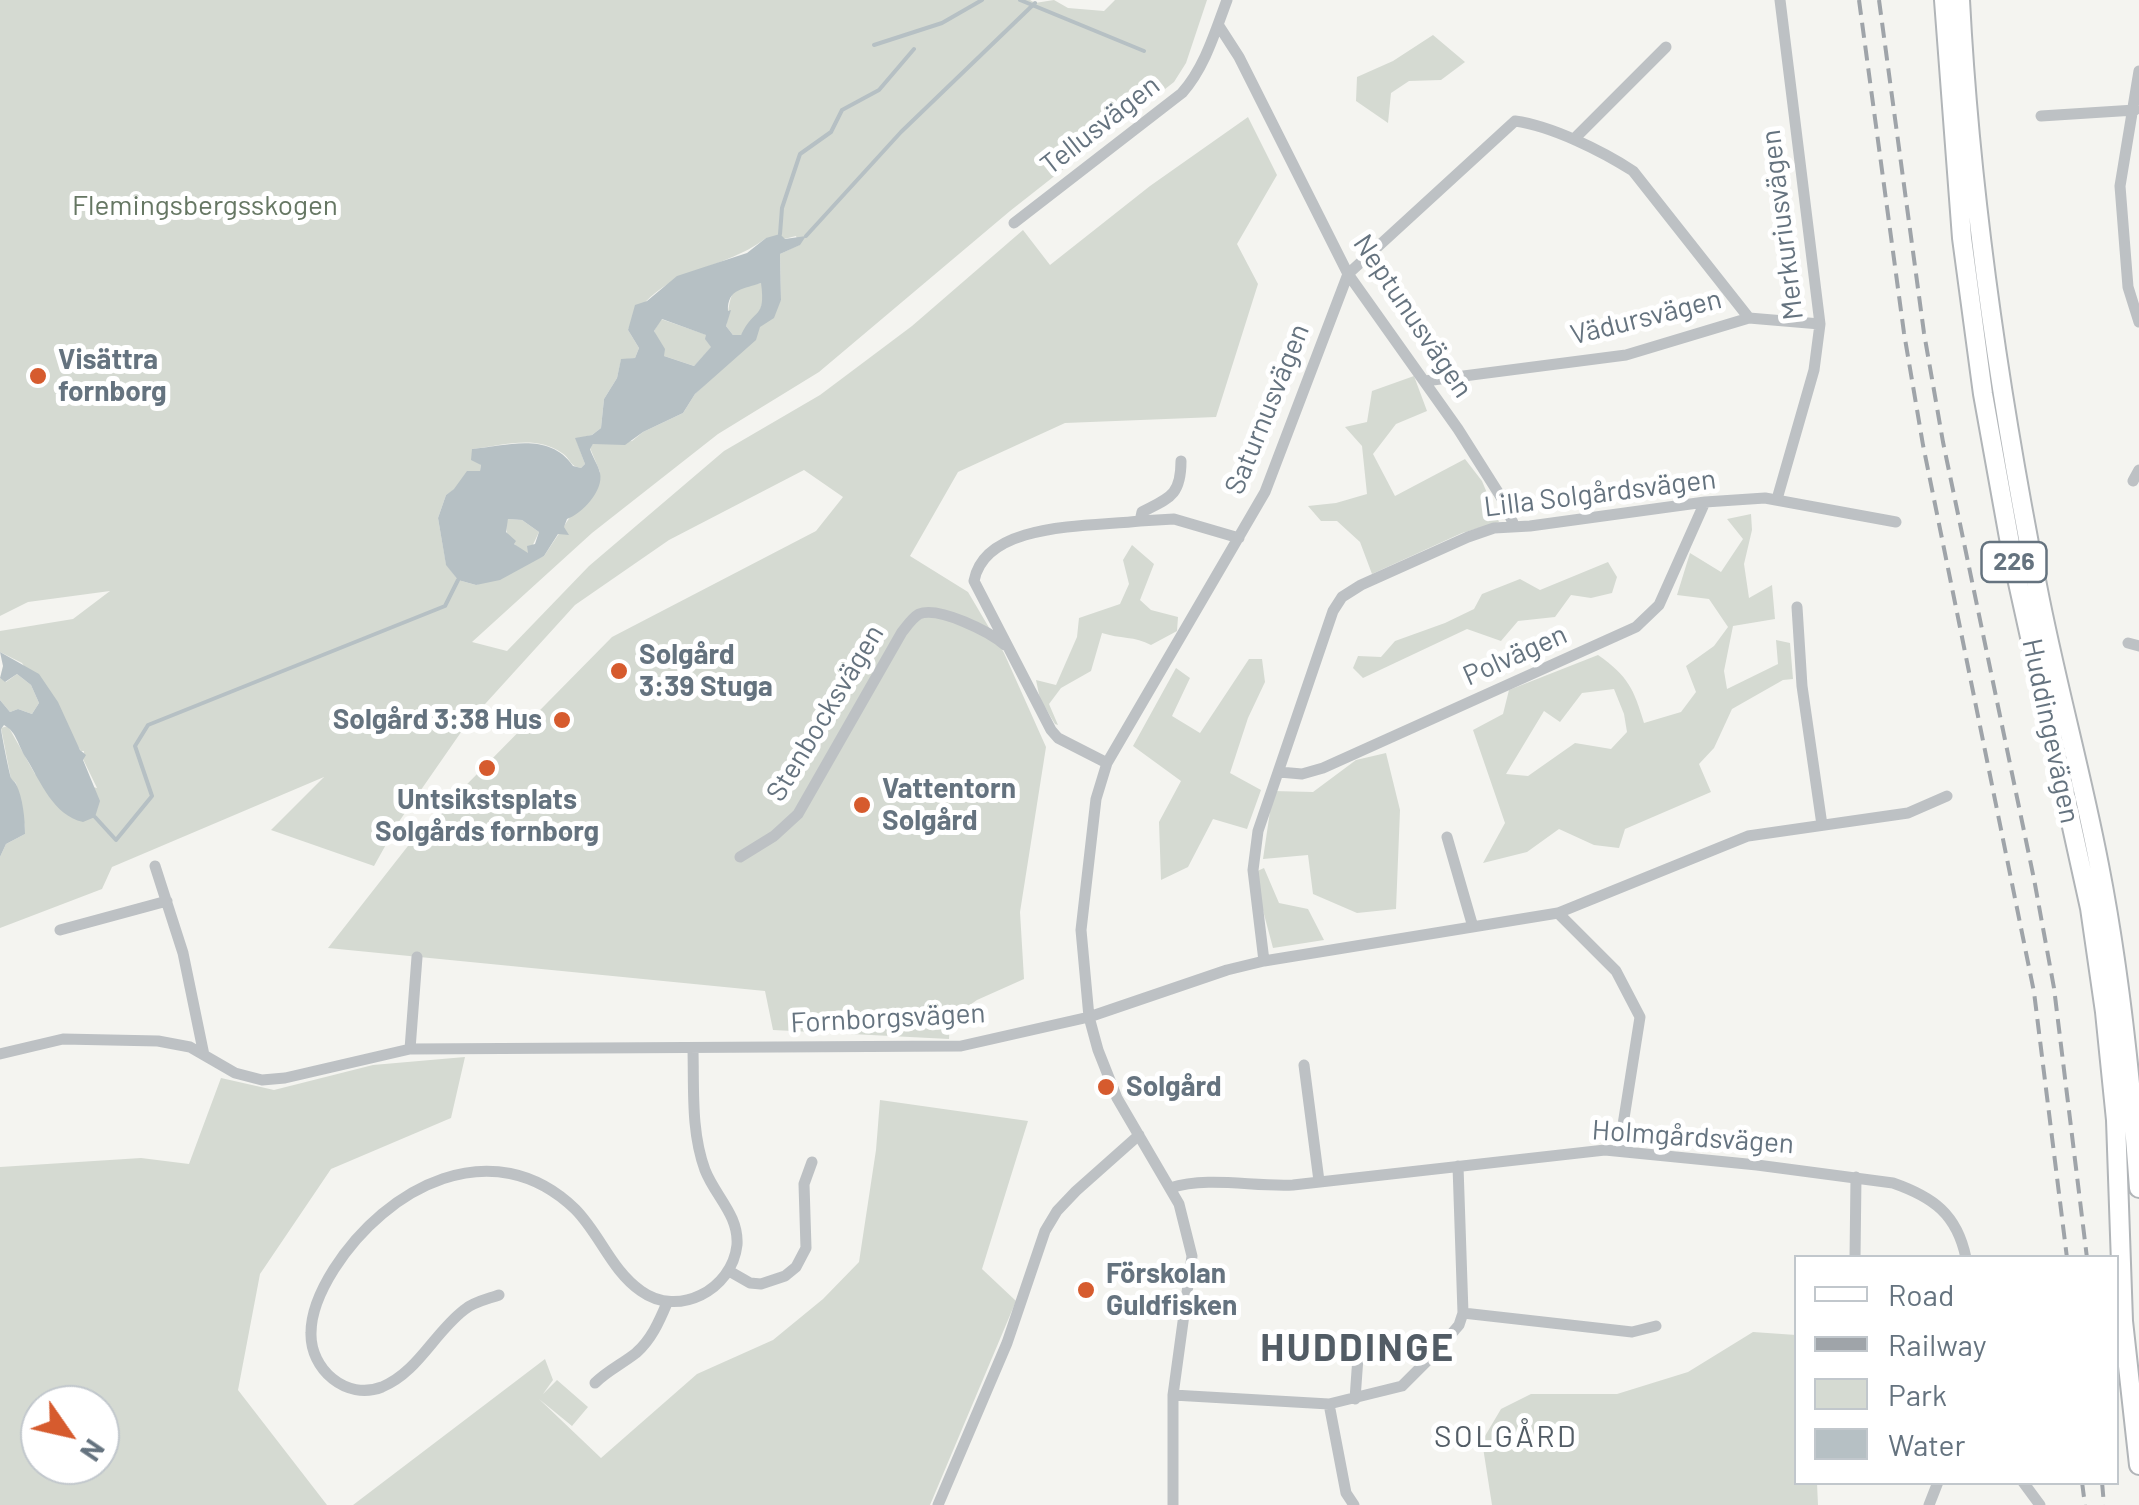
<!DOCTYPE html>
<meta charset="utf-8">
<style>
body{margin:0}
#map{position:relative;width:2139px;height:1505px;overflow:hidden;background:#f4f4f0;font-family:Barlow,sans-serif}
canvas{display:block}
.legend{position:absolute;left:1794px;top:1255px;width:325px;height:230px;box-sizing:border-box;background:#fff;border:2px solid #c1c7cc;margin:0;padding:12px 18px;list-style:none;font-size:30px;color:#65737f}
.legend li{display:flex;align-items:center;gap:20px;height:50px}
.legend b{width:50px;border:2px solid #c1c7cc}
.north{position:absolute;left:20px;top:1385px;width:100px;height:100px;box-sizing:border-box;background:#fff;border:2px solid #c1c7cc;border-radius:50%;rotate:124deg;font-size:28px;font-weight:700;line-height:40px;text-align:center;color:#65737f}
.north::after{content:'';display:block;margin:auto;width:35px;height:45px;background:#d65b2e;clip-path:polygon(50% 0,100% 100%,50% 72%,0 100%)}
</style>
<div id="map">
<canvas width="2139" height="1505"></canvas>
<ul class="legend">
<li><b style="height:12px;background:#fff"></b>Road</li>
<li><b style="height:12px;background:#9fa4a9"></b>Railway</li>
<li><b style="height:28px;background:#d5dad2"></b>Park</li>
<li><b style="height:28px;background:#b6c0c4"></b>Water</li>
</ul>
<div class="north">N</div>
</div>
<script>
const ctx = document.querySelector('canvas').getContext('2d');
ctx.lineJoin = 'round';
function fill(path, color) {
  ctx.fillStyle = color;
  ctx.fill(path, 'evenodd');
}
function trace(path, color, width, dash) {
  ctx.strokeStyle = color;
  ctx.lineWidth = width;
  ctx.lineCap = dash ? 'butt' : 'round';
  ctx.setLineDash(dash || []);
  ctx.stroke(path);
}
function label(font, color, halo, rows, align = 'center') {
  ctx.font = font + ' Barlow,sans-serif';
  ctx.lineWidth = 10;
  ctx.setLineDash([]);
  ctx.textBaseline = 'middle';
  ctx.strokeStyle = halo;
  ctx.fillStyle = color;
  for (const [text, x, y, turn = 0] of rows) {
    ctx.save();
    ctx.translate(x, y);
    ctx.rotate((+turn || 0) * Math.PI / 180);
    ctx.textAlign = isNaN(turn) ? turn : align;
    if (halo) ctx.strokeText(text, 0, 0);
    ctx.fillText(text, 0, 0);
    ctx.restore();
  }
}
fill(new Path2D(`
 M0,0H1030L1035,3L1054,0L1068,8L1104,11L1115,0H1207L1186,63L1174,82L1010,211L819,372L718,434L592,533L472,642L507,651L589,566L724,451L820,395L912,326L1023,230L1050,265L1150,186L1248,117L1277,175L1237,244L1258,284L1216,417L1065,423L958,472L910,556L968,592L1004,653L1046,747L1020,912L1024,979L977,1000L950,1019L949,1039L773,1030L765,991L328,948L415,837L612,637L816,531L843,497L804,470L669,540L575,605L466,725L398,823L374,866L271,830L324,777L112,867L102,889L0,928V857L6,844L25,834V827L16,783L11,779L1,728L8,726L35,774L97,788L83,759L84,751H81L22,663L0,652V631L73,619L110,591L28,602L0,616ZM796,236L799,245L780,254L781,300L727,363L695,394L683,413L643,432L632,441L593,444L590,448L600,472L544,556L476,585L458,580L446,564L438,518L446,495L480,472L481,465L472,449C502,446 535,434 562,453C572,460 569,466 581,468L585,464L576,439L592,435L601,428L604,399L617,378L621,360L635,358L639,348L628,330C655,266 720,274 766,238L784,239Z
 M1433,35L1465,62L1441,80L1409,81L1391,93L1388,123L1356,101L1357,77L1393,61Z
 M761,283L764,286C765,308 756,320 741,335H733L726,326C730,313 726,288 745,285C750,284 756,285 761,283Z
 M661,319L707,335L712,347L694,366L664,356L654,331Z
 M1414,376L1427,411L1396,424L1373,454L1395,496L1465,459L1482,481L1499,522L1462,533L1372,574L1360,542L1337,521H1321L1308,506L1336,503L1367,494L1362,446L1345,427L1367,422L1372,391Z
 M1751,514L1752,530L1744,564L1749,598L1772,585L1775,619L1733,626L1724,671L1727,689L1778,664L1776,640L1790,643L1793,679L1783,680L1732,709L1714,748L1699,764L1711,792L1625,829L1619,848L1594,845L1559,829L1527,852L1483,863L1505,823L1473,730L1503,714L1509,690L1598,655C1628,676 1634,689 1644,723L1681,712L1696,692L1686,666L1714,646L1728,627L1709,599L1677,595L1690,553L1721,572L1743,539L1727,519ZM1614,689L1624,714L1627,732L1611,749L1575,743L1528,776L1506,774L1544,711L1560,722L1582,693Z
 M508,519L522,520L539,532L529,553L527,554C515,546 501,534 508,519Z
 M1132,545L1154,564L1140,600L1151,610L1178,617L1177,631L1151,645C1135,636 1120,639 1102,633L1091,671L1061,688L1049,704L1058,725L1055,724L1040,699L1036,680L1056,685L1077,637L1079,618L1120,604L1129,584L1123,560Z
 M1608,562L1617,577L1612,593L1591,598L1571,595L1555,617L1518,621L1501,641L1467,629L1363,678L1353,668L1358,656L1381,657L1395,641L1445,623L1474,609L1482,594L1520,579L1540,590Z
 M1249,659H1262L1265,682L1248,718L1230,773L1261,790L1247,829L1213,819L1188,867L1161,880L1159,822L1181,781L1133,746L1176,668L1190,678L1172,716L1200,733Z
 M17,674L31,685L39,703L32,714L18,709L10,712L0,700V678L6,682Z
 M1386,753L1400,810L1396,909L1357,913L1313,894L1308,855L1263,859L1273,791L1313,792L1356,760Z
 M1264,868L1279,903L1308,909L1324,940L1273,948L1253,873Z
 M465,1057L451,1118L331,1169L260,1274L238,1390L327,1505H0V1167L141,1158L189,1164L221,1078L274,1090L373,1065ZM40,1405H100V1465H40Z
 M880,1100L1028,1121L982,1269L1016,1301L930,1505H353L545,1359L553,1380L543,1394L557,1380L588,1407L572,1426L539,1399L601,1458L697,1374L773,1340L823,1299L859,1262L876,1150Z
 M1753,1332L1796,1335V1482L1817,1483L1818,1505H1492L1482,1441L1501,1409L1531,1394H1617L1688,1372Z`), '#d5dad2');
fill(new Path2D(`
 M780,234L785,239L806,236L800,245L780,254L781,300L774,318L760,327L756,340L695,394L683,413L643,432L625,445L593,444L590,449C592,456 598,465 600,473C604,490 582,514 567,519L564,527L569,535L558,534L544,556L500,580L476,585L458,580L446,565L438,518L446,495L454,489L467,471H480L481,465L471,460L472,449C507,446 549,431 573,466L581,468L585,464L575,438L592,435L601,428L604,399L617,378L621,359L635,358L639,348L628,330L635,305L647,301L677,276L747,253L766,238ZM761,283C766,320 754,307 741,335H733L726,326L731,310L728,311C727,288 745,289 761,283ZM662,319L706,335L705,339L711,347L694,366L664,356L665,349L654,331ZM508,519L522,520L539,532L535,544L527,546L528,553L514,544L516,541L506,532Z
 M0,652L39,674L58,702L80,750L86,755L83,760L100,801L95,817L83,822C53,815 41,782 26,758C18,746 17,732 4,725L1,729C2,737 9,772 11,778C12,780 15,782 16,784C23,798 25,819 25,834L6,844L0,857V700L10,712L18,709L32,714L39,703L31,685L17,674L5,682L0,678L3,666Z`), '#b6c0c4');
trace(new Path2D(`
 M1020,0L1144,51
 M874,45L942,23L982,0
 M780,234L782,208L800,154L831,132L842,110L879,90L914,49
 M806,236L901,132L1035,3
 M95,817L116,840L152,796L135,746L148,725L445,606L458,580`), '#b6c0c4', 4);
const primary = new Path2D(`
 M1944,0L1962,238L1983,394L2013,560L2090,908L2105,1012L2116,1120L2123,1321L2139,1465
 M1960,0C1970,196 1999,392 2037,585C2055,679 2081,771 2099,865C2120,972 2131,1080 2139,1188`);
trace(primary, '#b1b5b8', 22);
trace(new Path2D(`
 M1219,26L1239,57L1348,274L1458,429L1501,497L1514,525
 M2139,71L2120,186L2128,287L2139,322
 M2041,116L2135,110
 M1574,139L1666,47
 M1014,223L1182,93C1205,67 1215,32 1227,0
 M1425,381L1626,355L1749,318L1820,324
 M1181,461C1181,496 1169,498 1142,512L1140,521L1174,519L1239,538
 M2133,481L2139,470
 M1777,499L1814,370L1820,324L1780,0
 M1797,607L1802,686L1822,825
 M2128,643L2139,646
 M1107,763L1058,738L1051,730L974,581C985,521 1091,527 1140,521
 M1279,772L1302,774L1323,768L1636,627L1659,605L1705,502
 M1447,837L1473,927
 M740,857L774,836L798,814L902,632C907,626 912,618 919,614C939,606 990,632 1005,645
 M155,866L183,953L204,1055
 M1558,913L1616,971L1640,1017L1619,1150
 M60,930L167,901
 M1264,961L1253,870L1258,831L1333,611L1342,597L1361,585L1468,537L1494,528L1530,526L1705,502L1765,498L1896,522
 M410,1049L417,957
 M0,1054L63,1039L158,1041L190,1047L235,1073L262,1080L285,1078L410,1049L961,1046L1089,1017L1227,970L1264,961L1558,913L1748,836L1908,813L1947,796
 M1304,1065L1319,1181
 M1170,1188C1209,1176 1252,1187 1293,1185L1605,1150L1757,1165L1893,1183C1933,1197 1957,1214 1966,1258
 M1855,1258L1856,1177
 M729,1271L750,1283L761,1284L785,1276L796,1267L806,1248L804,1184L812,1162
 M499,1295C488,1299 473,1302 464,1310C434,1333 418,1372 382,1387C346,1401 310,1369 311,1333C311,1310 322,1288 334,1269C386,1187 493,1130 575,1209C600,1234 611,1270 641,1291C678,1318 732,1290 737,1245C739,1215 715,1196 705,1170C691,1132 694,1090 693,1050
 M1463,1313L1632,1332L1656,1326
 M595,1383C607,1371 622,1364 636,1353C651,1340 659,1322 667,1303
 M1173,1395L1329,1404L1402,1386L1436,1352L1459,1325L1463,1313L1458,1166
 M1355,1399L1358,1357
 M1329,1404L1346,1493L1354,1505
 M2023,1482L2040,1505
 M938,1505L1007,1343L1045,1231L1057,1211L1076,1191L1139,1135
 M1173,1505V1395L1192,1256L1179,1204L1117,1098L1098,1050L1089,1017L1081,930L1096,799L1107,763L1265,492L1348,274L1515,121C1552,126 1602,151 1633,171L1749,318
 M1929,1505L1938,1482`), '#bdc1c4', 11);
trace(primary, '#fff', 18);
trace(new Path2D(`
 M1859,0L1904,333L1923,445L2034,992L2067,1258
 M1879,0L1924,333L1943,442L2034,879L2054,988L2087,1258
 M2082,1482L2085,1505
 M2102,1482L2104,1505`), '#9fa4a9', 4, [15, 8]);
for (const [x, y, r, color] of [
 [38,376,10,"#d65b2e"],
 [619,671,10,"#d65b2e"],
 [562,720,10,"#d65b2e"],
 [487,768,10,"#d65b2e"],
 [862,805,10,"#d65b2e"],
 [1106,1087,10,"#d65b2e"],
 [1086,1290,10,"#d65b2e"]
]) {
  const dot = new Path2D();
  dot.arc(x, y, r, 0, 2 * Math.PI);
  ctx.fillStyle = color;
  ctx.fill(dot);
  trace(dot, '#fff', 4);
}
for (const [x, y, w] of [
 [2014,562,65]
]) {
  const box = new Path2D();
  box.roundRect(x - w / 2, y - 20, w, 40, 8);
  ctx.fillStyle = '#fff';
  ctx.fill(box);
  trace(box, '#65737f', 2.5);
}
label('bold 25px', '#65737f', null, [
 ["226",2014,562]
]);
label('28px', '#65737f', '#fff', [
 ["Tellusvägen",1100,125,-38],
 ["Merkuriusvägen",1782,225,-97],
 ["Neptunusvägen",1413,316,56],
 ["Vädursvägen",1646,317,-14],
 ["Saturnusvägen",1267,409,-68],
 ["Lilla Solgårdsvägen",1600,493,-7],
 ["Polvägen",1515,655,-24],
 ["Stenbocksvägen",825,713,-59],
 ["Huddingevägen",2051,731,78],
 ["Fornborgsvägen",888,1018,-3],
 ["Holmgårdsvägen",1693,1137,4]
]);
label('28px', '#667763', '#fff', [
 ["Flemingsbergsskogen",205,206]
]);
label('bold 28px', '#65737f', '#fff', [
 ["Visättra",58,360],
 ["fornborg",58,392],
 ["Solgård",639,655],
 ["3:39 Stuga",639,687],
 ["Solgård 3:38 Hus",542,720,"right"],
 ["Vattentorn",882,789],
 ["Solgård",882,821],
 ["Untsikstsplats",487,800,"center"],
 ["Solgårds fornborg",487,832,"center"],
 ["Solgård",1126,1087],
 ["Förskolan",1106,1274],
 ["Guldfisken",1106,1306]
], 'left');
ctx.letterSpacing = '2.5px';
label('30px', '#525c65', '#fff', [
 ["SOLGÅRD",1506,1437]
]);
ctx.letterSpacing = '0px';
ctx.letterSpacing = '2.5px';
label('bold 38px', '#525c65', '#fff', [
 ["HUDDINGE",1358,1348]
]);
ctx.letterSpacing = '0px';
</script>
